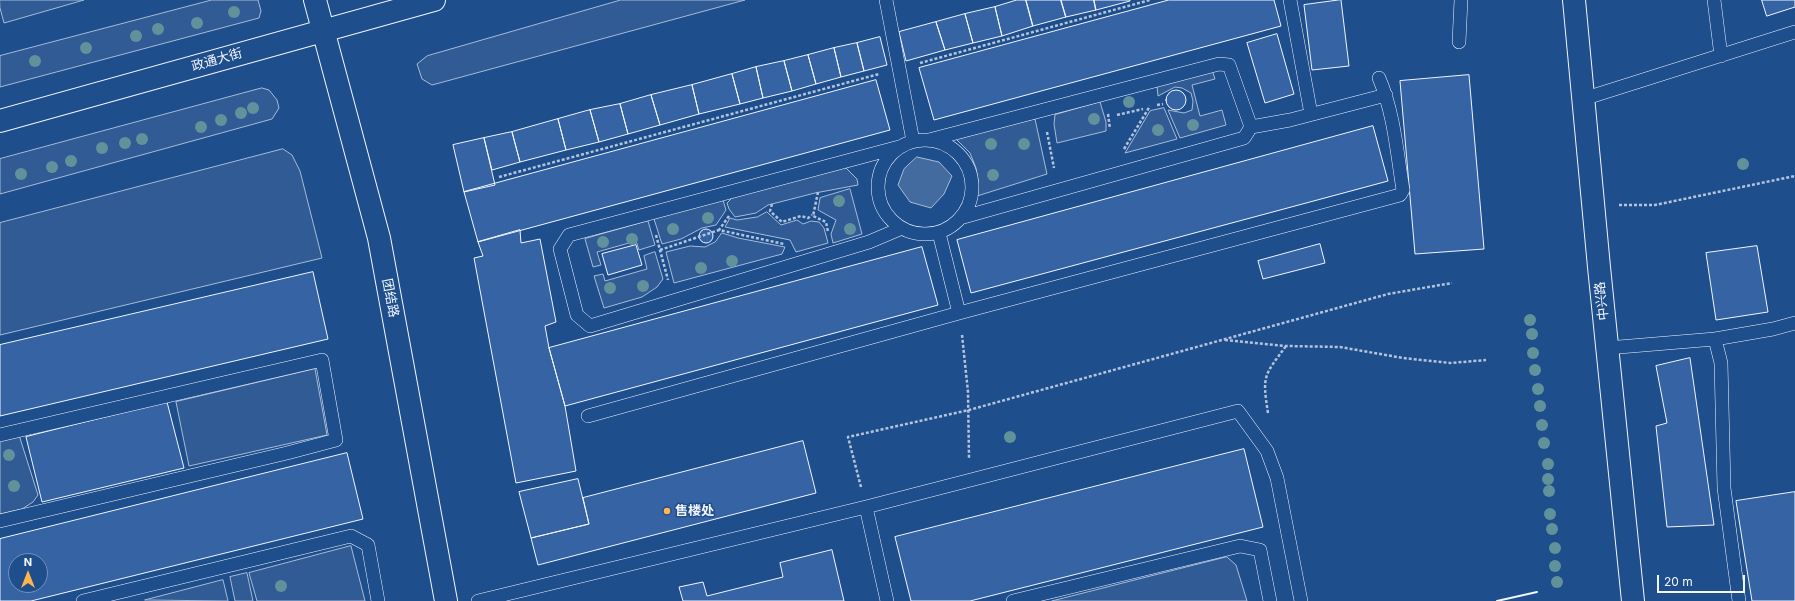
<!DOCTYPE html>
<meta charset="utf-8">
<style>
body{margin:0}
#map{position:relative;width:1795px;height:601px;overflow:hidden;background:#1f4e8c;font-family:Inter,sans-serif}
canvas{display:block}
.north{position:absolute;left:8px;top:553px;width:40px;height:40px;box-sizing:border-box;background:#1f4e8c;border:1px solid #7391ba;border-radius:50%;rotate:0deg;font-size:11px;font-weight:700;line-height:16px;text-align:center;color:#f2f6ff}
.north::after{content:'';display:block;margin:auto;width:14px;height:18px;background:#ffb74d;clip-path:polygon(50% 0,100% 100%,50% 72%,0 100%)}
.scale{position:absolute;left:1657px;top:575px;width:88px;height:18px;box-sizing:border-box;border:2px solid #f2f6ff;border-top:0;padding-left:5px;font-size:12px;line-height:14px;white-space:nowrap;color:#f2f6ff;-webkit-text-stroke:3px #1f4e8c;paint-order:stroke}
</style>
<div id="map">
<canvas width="1795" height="601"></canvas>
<div class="north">N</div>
<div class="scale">20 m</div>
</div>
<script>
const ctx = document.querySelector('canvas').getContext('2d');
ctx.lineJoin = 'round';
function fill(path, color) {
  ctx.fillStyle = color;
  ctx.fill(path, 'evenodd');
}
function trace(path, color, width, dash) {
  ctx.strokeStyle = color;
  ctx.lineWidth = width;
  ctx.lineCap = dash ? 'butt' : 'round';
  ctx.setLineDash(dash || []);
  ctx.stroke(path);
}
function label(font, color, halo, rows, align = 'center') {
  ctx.font = font + ' Inter,"Noto Sans SC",sans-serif';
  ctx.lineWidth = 3;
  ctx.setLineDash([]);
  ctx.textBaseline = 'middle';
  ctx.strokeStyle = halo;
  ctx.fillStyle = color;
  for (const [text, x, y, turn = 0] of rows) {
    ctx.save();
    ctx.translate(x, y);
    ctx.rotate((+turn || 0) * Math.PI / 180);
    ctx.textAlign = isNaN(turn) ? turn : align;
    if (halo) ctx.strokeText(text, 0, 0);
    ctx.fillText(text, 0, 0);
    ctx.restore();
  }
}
const built = new Path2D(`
 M0,0H84L4,23L0,8Z
 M212,0H258L261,11L259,18L0,87V56Z
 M621,0H745L432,85L422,79L417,64L427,56Z
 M1212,70L1215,79L1192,85L1200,116L1222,110L1226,125L1180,138L1168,110L1184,113L1192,110L1193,101L1191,93L1182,88L1175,87L1158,96L1157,86Z
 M262,88L269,90L277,100L279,108L272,119L0,194V159Z
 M1100,102L1106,122V131L1057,143L1054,124L1055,115Z
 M1164,108L1177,139L1125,153L1150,111Z
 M1035,119L1047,174L977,196L978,180L976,168L970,153L956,139Z
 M283,149L292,155L300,171L322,258L0,335V223Z
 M845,167L857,179L858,185L815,193L768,205L756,213L735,217L729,209L727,203L734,196Z
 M850,189L862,234L833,243L831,234L836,220L818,210L820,198Z
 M723,200L726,210L716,225L702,228L681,239L662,244L654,219Z
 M767,212L781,225L797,220L803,224L811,221L819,222L824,228L828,243L796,252L790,240L725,227L730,218L737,220L757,217Z
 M648,221L655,245L639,250L636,241L597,252L601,265L593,267L585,239Z
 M722,233L738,238L785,247L782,254L674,283L666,252L690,246L705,247L715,242Z
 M655,252L663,279L657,287L642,297L604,308L594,276L603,274L605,281L647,269L644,256Z
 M315,369L327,435L189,466L176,402Z
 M19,435L38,495L33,502L22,509L0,514V440Z
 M351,546L365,601H257L249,573Z
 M1227,557L1236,565L1247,601H1052Z
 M247,573L253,601H235L230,577Z
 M223,580L228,601L145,600Z`);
fill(built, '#305b95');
trace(built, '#a8bbd7', 1);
const water = new Path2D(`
 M917,157L939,162L952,176L944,194L931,208L910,202L898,185L904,169Z`);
fill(water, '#446ba0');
trace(water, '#a8bbd7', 1);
const building = new Path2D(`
 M1017,0H1026L1033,26L1002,36L995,7Z
 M1026,0H1061L1066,17L1033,26Z
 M1061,0H1094L1096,10L1066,17Z
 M1094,0H1130V1L1096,10Z
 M1169,0H1274L1281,26L934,120L919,68Z
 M1341,0L1349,66L1312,70L1304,5Z
 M1762,0H1795V7L1767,16Z
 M995,7L1002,36L973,43L965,14Z
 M965,14L973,43L945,50L936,22Z
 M936,22L945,50L906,61L899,32Z
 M1277,34L1294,94L1265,103L1247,43Z
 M880,37L887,65L864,71L857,43Z
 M857,43L864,71L841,77L834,48Z
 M834,48L841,77L816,84L808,55Z
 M808,55L816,84L792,91L784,61Z
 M784,61L792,91L763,98L756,67Z
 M756,67L763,98L740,104L732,74Z
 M732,74L740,104L699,114L692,85Z
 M1469,75L1484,249L1415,254L1400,81Z
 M876,80L890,130L478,242L464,192Z
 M692,85L699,114L660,125L651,95Z
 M1166 100a10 10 0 1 1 20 0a10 10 0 1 1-20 0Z
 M651,95L660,125L628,134L620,104Z
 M620,104L628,134L599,142L590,110Z
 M590,110L599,142L566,150L558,119Z
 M558,119L566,150L520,162L512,132Z
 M1373,126L1388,181L971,293L957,240Z
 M512,132L520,162L492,170L484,138Z
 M484,138L495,185L464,192L453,145Z
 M699 236a7 7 0 1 1 14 0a7 7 0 1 1-14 0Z
 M520,230L521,243L540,239L556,322L545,326L549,348L565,406L576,471L516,483L474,258L483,256L478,242Z
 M1320,244L1325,263L1263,279L1258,261Z
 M636,245L642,265L608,275L602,254Z
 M1757,246L1768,312L1716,320L1706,253Z
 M922,247L938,305L565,406L549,348Z
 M313,272L328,339L0,416V345Z
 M1690,358L1714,525L1667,527L1656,426L1667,423L1656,366Z
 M167,402L184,468L42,502L26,437Z
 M803,441L816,493L538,565L531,538L589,524L583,498Z
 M1244,449L1263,527L970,601H911L895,537Z
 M347,453L363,519L31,601H0V539ZM16,561H40V585H16Z
 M578,479L589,524L531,538L519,492Z
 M1795,492V601H1752L1736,501Z
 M832,550L844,601H683L679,587L703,582L707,596L783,577L780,563Z`);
fill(building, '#3563a3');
trace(building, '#f2f6ff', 1);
const lane = new Path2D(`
 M886,0L913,141
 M1290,0L1311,114
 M1714,0L1721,56
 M1459,42L1461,0
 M1583,99L1795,32
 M1251,127L1290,120L1386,95
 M878 187a47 47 0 1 1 94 0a47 47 0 1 1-94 0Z
 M929,140L1219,64L1229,65L1251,127L1244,138L960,218
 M899,147L569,235L560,249L577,315L590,326L869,242L902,228
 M939,233L959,313L1400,195L1403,190C1397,153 1394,113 1379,78
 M1715,339L1773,329L1795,323
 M1607,348L1715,339L1721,363L1724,488L1739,601
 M588,416L959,313
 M0,435L322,360L336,440L287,453L0,521
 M866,507L887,601
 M83,601L351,536L368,545L378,601
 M478,601L866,507L1238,411L1267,451L1277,478L1301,601
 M1013,601L1240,546L1260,550L1270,601`);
const secondary = new Path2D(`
 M315,0L379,238L446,601
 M1574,0L1599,267L1633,601
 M0,121L434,0`);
trace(lane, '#f2f6ff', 14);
trace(secondary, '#f2f6ff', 24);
trace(new Path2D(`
 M920,63L1150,0
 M1157,105L1163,104
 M1108,114L1110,129
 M1117,115L1143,109
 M1047,132L1054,168
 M1124,149L1150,106
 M499,177L879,74
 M818,192L813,216L826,222L828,232
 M772,204L770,211L782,222L801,216L808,218L812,215
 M1619,205H1655L1795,176
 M729,216L719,230L784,244
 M656,235L668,280
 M660,250L719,230
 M962,335L968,392L969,458
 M1225,340L1286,346L1340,347L1403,358L1450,363L1486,360
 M1268,413C1262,375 1264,376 1286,346
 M861,487L848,437L969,410L1388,294L1452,283`), '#b3c4dc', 2.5, [3, 2]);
trace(lane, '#1f4e8c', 13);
trace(secondary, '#1f4e8c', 22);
trace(new Path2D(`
 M1497,601L1537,592`), '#f2f6ff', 2);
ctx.fillStyle = '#61919a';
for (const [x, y] of [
 [234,12],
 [197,23],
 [158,29],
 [136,36],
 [86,48],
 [35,61],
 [1129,102],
 [253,108],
 [241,113],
 [1094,119],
 [221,120],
 [1193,125],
 [201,127],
 [1158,130],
 [142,139],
 [125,143],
 [991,144],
 [1024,144],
 [102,148],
 [71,161],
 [1743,164],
 [52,167],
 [21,174],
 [993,175],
 [839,201],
 [708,218],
 [673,229],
 [850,229],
 [632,239],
 [603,242],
 [732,261],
 [701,268],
 [643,286],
 [610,288],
 [1530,320],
 [1532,334],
 [1533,353],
 [1535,370],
 [1538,389],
 [1540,406],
 [1542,425],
 [1010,437],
 [1544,443],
 [9,455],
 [1548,464],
 [1548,479],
 [14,486],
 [1549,491],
 [1550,514],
 [1552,529],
 [1555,548],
 [1555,566],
 [1557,582],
 [281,586]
]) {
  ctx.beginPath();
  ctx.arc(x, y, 6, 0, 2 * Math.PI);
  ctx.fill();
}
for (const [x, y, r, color] of [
 [667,511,4,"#ffb74d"]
]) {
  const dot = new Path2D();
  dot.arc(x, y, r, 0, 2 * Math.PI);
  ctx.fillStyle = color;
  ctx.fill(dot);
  trace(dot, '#1f4e8c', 1.5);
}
label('13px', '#f2f6ff', '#1f4e8c', [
 ["政通大街",217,60,-16],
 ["团结路",390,298,79],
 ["中兴路",1602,301,-96]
]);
label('bold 13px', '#f2f6ff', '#1f4e8c', [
 ["售楼处",675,511]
], 'left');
</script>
